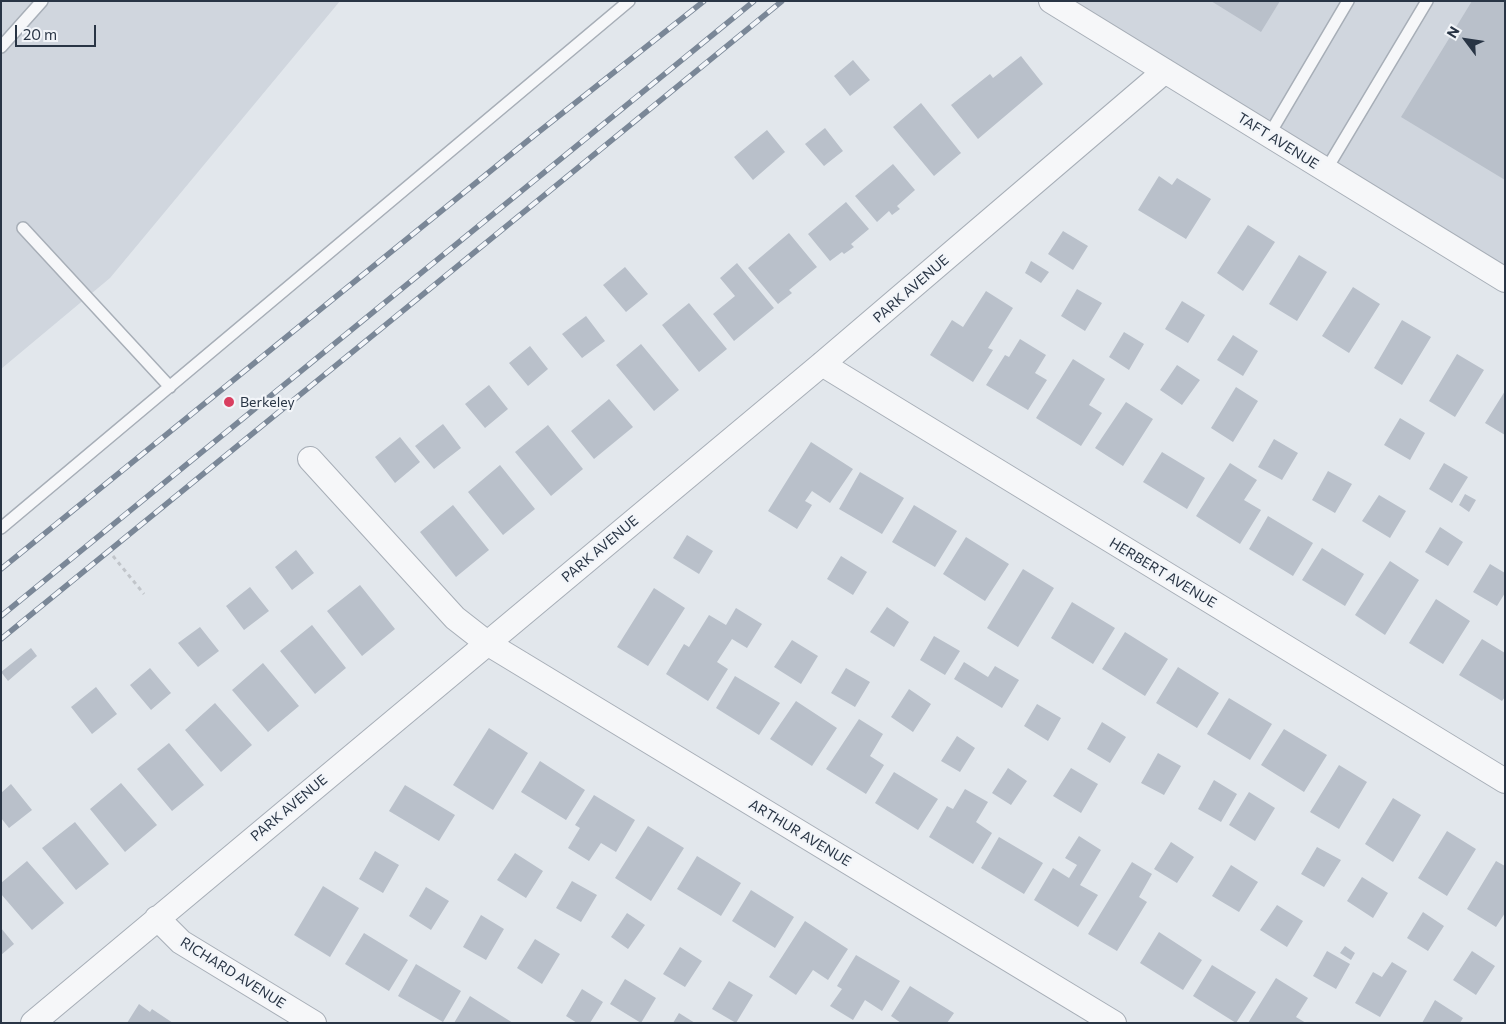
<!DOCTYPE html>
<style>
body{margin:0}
#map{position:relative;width:1506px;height:1024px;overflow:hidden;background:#e2e7ec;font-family:Commissioner,sans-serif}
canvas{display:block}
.frame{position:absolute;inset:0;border:2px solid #293545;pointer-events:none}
.north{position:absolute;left:1441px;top:15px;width:50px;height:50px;-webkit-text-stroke:4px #f2f5f9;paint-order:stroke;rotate:301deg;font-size:14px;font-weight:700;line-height:20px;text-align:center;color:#293545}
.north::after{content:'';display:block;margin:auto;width:18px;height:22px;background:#293545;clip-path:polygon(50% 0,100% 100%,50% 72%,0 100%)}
.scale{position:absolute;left:15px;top:25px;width:81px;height:22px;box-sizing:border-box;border:2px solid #293545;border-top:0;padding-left:6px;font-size:15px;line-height:18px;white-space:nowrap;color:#293545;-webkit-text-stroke:4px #f2f5f9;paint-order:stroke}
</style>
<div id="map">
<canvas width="1506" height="1024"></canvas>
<div class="frame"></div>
<div class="north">N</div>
<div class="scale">20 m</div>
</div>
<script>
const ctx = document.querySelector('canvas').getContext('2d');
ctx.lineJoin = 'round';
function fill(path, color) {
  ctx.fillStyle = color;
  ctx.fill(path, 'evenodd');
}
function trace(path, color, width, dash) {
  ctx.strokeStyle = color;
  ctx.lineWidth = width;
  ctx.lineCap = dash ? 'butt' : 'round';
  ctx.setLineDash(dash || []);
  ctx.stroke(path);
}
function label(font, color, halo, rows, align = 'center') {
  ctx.font = font + ' Commissioner,sans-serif';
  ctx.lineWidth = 4.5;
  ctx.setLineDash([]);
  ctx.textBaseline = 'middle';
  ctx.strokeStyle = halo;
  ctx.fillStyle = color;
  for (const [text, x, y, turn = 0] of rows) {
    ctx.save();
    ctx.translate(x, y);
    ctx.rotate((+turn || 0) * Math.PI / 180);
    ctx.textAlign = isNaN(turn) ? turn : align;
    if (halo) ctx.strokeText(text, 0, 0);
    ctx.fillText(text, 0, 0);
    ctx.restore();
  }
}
fill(new Path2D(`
 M1,1H340L110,278L1,369Z
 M1069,1H1505V269Z`), '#d0d6de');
fill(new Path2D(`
 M1211,1H1280L1261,32Z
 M1472,1H1505V180L1401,117Z
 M1021,56L1043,84L978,139L951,105L990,74L993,78Z
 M853,60L870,80L850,96L834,76Z
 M921,103L961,153L934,176L893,127Z
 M825,128L843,151L824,166L805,144Z
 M767,130L785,152L753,180L734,157Z
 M893,164L915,190L897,206L900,209L892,215L889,211L877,222L855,196Z
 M1159,176L1172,185L1177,178L1211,199L1186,239L1138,210Z
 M846,202L869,229L851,244L854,247L844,254L842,252L830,261L808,234Z
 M1248,225L1275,242L1243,291L1217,273Z
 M1063,231L1088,246L1073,270L1048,254Z
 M789,233L817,267L789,290L792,293L778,304L748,268Z
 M1299,255L1327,272L1297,321L1269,304Z
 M1031,261L1049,272L1041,283L1025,273Z
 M737,263L774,308L734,341L713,314L735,296L720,278Z
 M625,267L648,294L626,312L603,285Z
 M1353,287L1380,304L1349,353L1322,336Z
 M1077,289L1102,303L1085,331L1061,316Z
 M986,291L1013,308L988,348L993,350L973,382L930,355L952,320L963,327Z
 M1182,301L1205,315L1188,343L1165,329Z
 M689,303L727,349L699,372L662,325Z
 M586,316L605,341L582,358L562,334Z
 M1402,320L1431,337L1402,385L1374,368Z
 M1124,332L1144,344L1129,370L1109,357Z
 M1233,335L1258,351L1243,376L1217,360Z
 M1020,339L1046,355L1035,373L1047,380L1028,410L986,385L1005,355L1009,357Z
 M641,344L679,390L654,411L616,365Z
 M530,346L548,369L528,386L509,363Z
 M1457,354L1484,370L1455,417L1429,401Z
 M1073,359L1105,379L1089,405L1102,413L1081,446L1036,418Z
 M1177,365L1200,380L1182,405L1160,390Z
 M489,385L508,409L485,428L465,404Z
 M1236,387L1258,401L1233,442L1211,428Z
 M1505,391V435L1485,423Z
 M609,399L633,427L594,459L571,431Z
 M1126,402L1153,419L1123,466L1095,448Z
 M1400,418L1425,433L1410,460L1384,445Z
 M443,424L461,448L434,469L415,446Z
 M548,425L583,469L551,496L515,452Z
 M400,437L420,462L395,483L375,457Z
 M1274,439L1298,453L1282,480L1258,467Z
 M811,442L853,469L830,503L812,491L805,501L812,505L797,529L768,511Z
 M1162,452L1205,478L1187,509L1143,482Z
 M1230,463L1257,480L1244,500L1261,510L1240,544L1196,516Z
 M1444,463L1468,477L1452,503L1429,489Z
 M500,465L535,509L503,535L468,492Z
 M1328,471L1352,484L1335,513L1312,500Z
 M860,472L904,498L882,534L839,509Z
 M1465,494L1476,500L1469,512L1459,505Z
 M1379,495L1406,511L1390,538L1362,521Z
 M453,505L489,550L456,577L420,532Z
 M914,505L957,531L935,567L892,542Z
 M1268,516L1313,543L1293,576L1249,549Z
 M1440,527L1463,542L1448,566L1425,552Z
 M687,535L713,551L699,574L673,558Z
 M966,537L1009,564L985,601L943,574Z
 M1322,548L1364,574L1345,606L1302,580Z
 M296,550L314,573L292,590L275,567Z
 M841,556L867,572L853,595L827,579Z
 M1390,561L1419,580L1385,635L1355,615Z
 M1490,564L1505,573V593L1497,606L1473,592Z
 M1023,569L1054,588L1018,647L987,628Z
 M360,585L395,629L362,656L327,611Z
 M250,587L269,611L244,630L226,606Z
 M654,588L685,608L648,666L617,647Z
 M1436,599L1470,621L1443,664L1409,643Z
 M1072,602L1115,628L1093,664L1051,638Z
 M887,607L909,622L894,647L870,632Z
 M736,608L762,624L747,648L732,639L717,662L728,669L708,701L666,674L684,644L689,647L709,615L726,625Z
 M312,625L346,668L315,694L280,651Z
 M200,627L219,651L198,667L178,643Z
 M1125,632L1168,659L1145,696L1102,669Z
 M934,636L960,651L945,675L920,660Z
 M1482,639L1505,653V697L1502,701L1459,675Z
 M792,640L818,656L801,684L774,667Z
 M31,648L37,656L8,681L1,672Z
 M964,662L988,677L995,666L1019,680L1002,708L954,679Z
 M263,663L299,706L268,732L232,690Z
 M1178,667L1219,693L1197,728L1156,703Z
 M150,668L171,693L151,710L130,685Z
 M846,668L870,682L855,707L831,693Z
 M735,676L780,703L759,735L716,708Z
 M96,687L117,714L92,734L71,707Z
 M909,689L931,704L913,732L891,717Z
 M1229,698L1272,724L1250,760L1207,734Z
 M796,701L837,728L812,766L770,739Z
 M215,703L252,745L221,772L185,730Z
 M1037,704L1061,718L1048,741L1024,726Z
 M859,719L883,734L870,756L884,765L866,794L826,769Z
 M1102,722L1126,737L1110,763L1087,749Z
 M489,728L528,753L493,810L453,785Z
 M1284,729L1327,755L1304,792L1261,765Z
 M957,736L975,748L960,772L941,761Z
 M169,743L204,785L172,811L137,769Z
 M1158,753L1181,766L1164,795L1141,783Z
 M540,761L585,790L566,820L521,792Z
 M1339,765L1367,782L1339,829L1310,812Z
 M1008,768L1027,781L1011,805L992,793Z
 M1071,768L1098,784L1081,813L1053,796Z
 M894,772L938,799L918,830L875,803Z
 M1214,780L1237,794L1221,822L1198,809Z
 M121,783L157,825L125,852L90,809Z
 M11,784L32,810L9,828L1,818V793Z
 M405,785L455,815L439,841L389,811Z
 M965,789L988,802L976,822L992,833L973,864L929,837L947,806L953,809Z
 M1249,792L1275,808L1255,841L1229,825Z
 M594,795L635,820L616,852L601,843L589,861L568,848L580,828L575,825Z
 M1393,798L1421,815L1393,862L1365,844Z
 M75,822L109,864L76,890L42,848Z
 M648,826L684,848L651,901L615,878Z
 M1447,831L1476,849L1447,896L1418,878Z
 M1079,836L1101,850L1080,885L1098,895L1078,927L1034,900L1053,868L1069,878L1077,865L1065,858Z
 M999,837L1043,863L1024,894L981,868Z
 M1171,842L1194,857L1177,883L1154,869Z
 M1317,847L1341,860L1324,887L1301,874Z
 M375,851L399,865L383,893L359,879Z
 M515,853L543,871L526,898L497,880Z
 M697,856L741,883L721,916L677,889Z
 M27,861L64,903L32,930L1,894V883Z
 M1496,861L1505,866V913L1496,927L1467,909Z
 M1132,862L1152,874L1139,897L1147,902L1117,951L1088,934Z
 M1231,865L1258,882L1239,912L1212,896Z
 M1362,877L1388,893L1373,918L1347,901Z
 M572,881L597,895L581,922L556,908Z
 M323,886L359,908L330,957L294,935Z
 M426,887L449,901L431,930L409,916Z
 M751,890L794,917L775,948L732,921Z
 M1277,905L1303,921L1287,947L1260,930Z
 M1423,912L1444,926L1428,951L1407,938Z
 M627,913L645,925L628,949L611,937Z
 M481,915L504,929L486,960L463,947Z
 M805,921L848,949L828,980L813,970L796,995L769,977Z
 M1,928L14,944L1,955Z
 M1159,932L1202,960L1183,990L1140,963Z
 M364,933L408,960L389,991L345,964Z
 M535,939L560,954L542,984L517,968Z
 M1345,946L1355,953L1351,960L1340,953Z
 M680,947L702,961L685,987L663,974Z
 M1327,951L1350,964L1336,989L1313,976Z
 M1472,951L1495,966L1476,995L1453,980Z
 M856,955L900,981L882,1011L865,1000L853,1020L830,1006L842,989L837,986Z
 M1392,962L1407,971L1380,1017L1355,1003L1373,972L1382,977Z
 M416,964L461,991L443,1022L398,996Z
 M1212,965L1256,992L1236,1023L1193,996Z
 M1276,978L1308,998L1296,1017L1306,1023H1248Z
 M625,979L656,998L641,1023L610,1004Z
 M729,981L753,995L736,1023L712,1009Z
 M910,986L954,1013L947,1023H901L891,1016Z
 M582,989L603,1002L590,1023H577L566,1016Z
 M470,996L513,1023H454Z
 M1435,1000L1463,1018L1460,1023H1422Z
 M139,1004L150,1012L152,1009L173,1023H127Z
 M679,1013L695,1023H673Z`), '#b9c0ca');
const service = new Path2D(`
 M1,47L42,1
 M1269,135L1348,1
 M1326,170L1427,1
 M23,228L170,387
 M1,528L629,1`);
const minor = new Path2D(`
 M1051,1L1505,280
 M822,364L1505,781
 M310,459L455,618L487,643L1114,1023
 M157,918L181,942L314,1023
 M33,1023L822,364L1165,71`);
trace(service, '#a7aeb7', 14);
trace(minor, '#a7aeb7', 26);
trace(new Path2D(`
 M113,556L144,594`), '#c1c5ca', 3, [4, 4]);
trace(service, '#f6f7f9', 11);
trace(minor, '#f6f7f9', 24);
const rail = new Path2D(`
 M1,569L536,134L704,1
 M1,616L754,1
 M1,639L782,1`);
trace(rail, '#7a8797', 5.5);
trace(rail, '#f2f5f9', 4, [11]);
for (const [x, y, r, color] of [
 [229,402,6,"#d93f60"]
]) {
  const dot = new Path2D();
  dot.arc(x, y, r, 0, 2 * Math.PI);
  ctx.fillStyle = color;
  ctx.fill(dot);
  trace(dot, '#f2f5f9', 2);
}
label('14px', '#293545', '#f2f5f9', [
 ["TAFT AVENUE",1278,141,32],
 ["PARK AVENUE",911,289,-41],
 ["PARK AVENUE",600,549,-40],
 ["HERBERT AVENUE",1163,573,31],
 ["PARK AVENUE",289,808,-40],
 ["ARTHUR AVENUE",800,833,31],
 ["RICHARD AVENUE",233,973,32]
]);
label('14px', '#293545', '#f2f5f9', [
 ["Berkeley",240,402]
], 'left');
</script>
